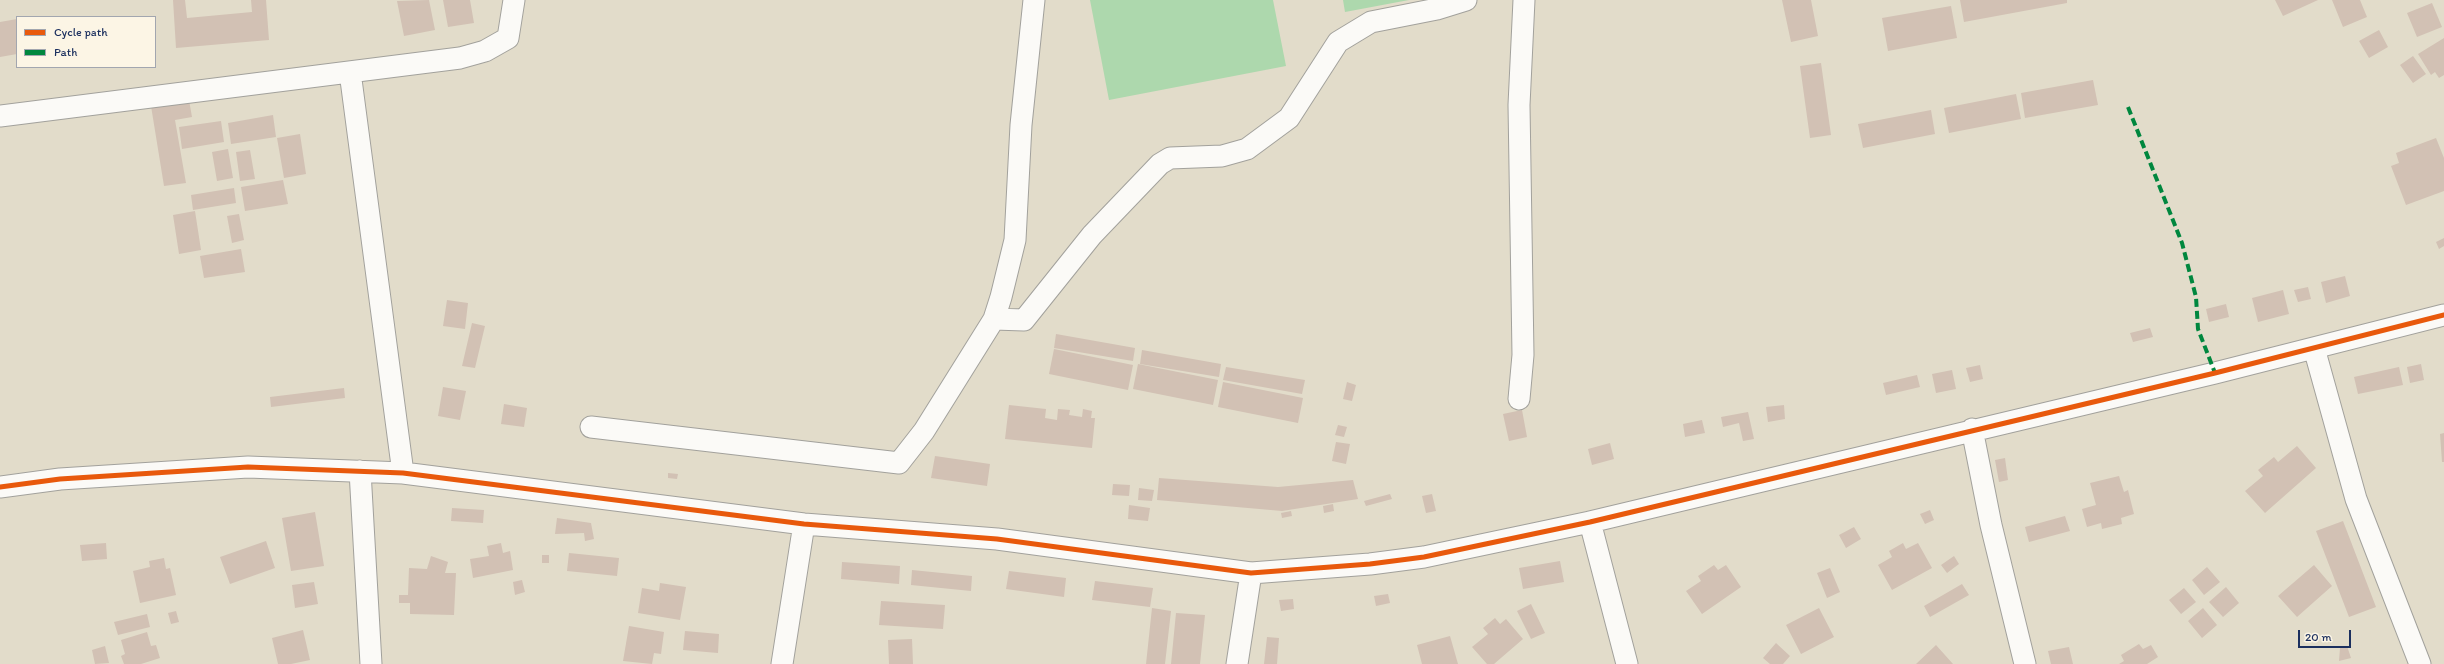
<!DOCTYPE html>
<style>
body{margin:0}
#map{position:relative;width:2444px;height:664px;overflow:hidden;background:#e2dcca;font-family:Itim,sans-serif}
canvas{display:block}
.legend{position:absolute;left:16px;top:16px;width:140px;height:52px;box-sizing:border-box;background:#fcf5e5;border:1px solid #a2a6af;margin:0;padding:5px 7px;list-style:none;font-size:12px;color:#1b2f5e}
.legend li{display:flex;align-items:center;gap:8px;height:20px}
.legend b{width:20px;border:1px solid #a2a6af}
.scale{position:absolute;left:2298px;top:630px;width:53px;height:18px;box-sizing:border-box;border:2px solid #1b2f5e;border-top:0;padding-left:5px;font-size:12px;line-height:14px;white-space:nowrap;color:#1b2f5e;-webkit-text-stroke:3px #fcf5e5;paint-order:stroke}
</style>
<div id="map">
<canvas width="2444" height="664"></canvas>
<ul class="legend">
<li><b style="height:5px;background:#e8590c"></b>Cycle path</li>
<li><b style="height:5px;background:#00873e"></b>Path</li>
</ul>
<div class="scale">20 m</div>
</div>
<script>
const ctx = document.querySelector('canvas').getContext('2d');
ctx.lineJoin = 'round';
function fill(path, color) {
  ctx.fillStyle = color;
  ctx.fill(path, 'evenodd');
}
function trace(path, color, width, dash) {
  ctx.strokeStyle = color;
  ctx.lineWidth = width;
  ctx.lineCap = dash ? 'butt' : 'round';
  ctx.setLineDash(dash || []);
  ctx.stroke(path);
}
fill(new Path2D(`
 M1090,0H1273L1286,66L1109,100Z
 M1343,0H1409L1345,12Z`), '#add8ad');
fill(new Path2D(`
 M173,0H185L187,18L252,12L251,0H266L269,40L176,48Z
 M429,0L435,30L404,36L397,1Z
 M443,0H470L474,23L448,27Z
 M1782,0H1811L1818,36L1791,42Z
 M1960,0H2067V3L1964,22Z
 M2275,0H2318L2283,16Z
 M2332,0H2360L2367,17L2343,27Z
 M2432,3L2442,27L2417,37L2407,13Z
 M1951,6L1957,38L1888,51L1882,18Z
 M17,19V54L0,57V22Z
 M2379,30L2388,47L2369,58L2359,41Z
 M2444,38V75L2439,78L2435,72L2431,75L2418,54Z
 M2413,56L2426,74L2413,83L2400,65Z
 M1821,63L1831,135L1810,138L1800,66Z
 M2093,80L2098,105L2025,118L2021,93Z
 M2016,94L2021,119L1949,133L1944,108Z
 M189,100L192,117L175,120L186,183L164,186L151,106Z
 M1931,110L1935,134L1863,148L1858,124Z
 M273,115L276,137L231,144L228,123Z
 M221,121L224,142L182,149L179,127Z
 M300,134L306,174L284,178L277,138Z
 M2436,138L2444,158V191L2406,205L2391,166L2399,163L2396,153Z
 M228,149L233,178L217,181L212,152Z
 M250,150L255,179L240,181L236,152Z
 M283,180L288,204L245,211L241,187Z
 M234,188L236,203L193,210L191,195Z
 M195,211L201,250L179,254L173,215Z
 M239,214L244,240L232,243L227,216Z
 M2444,238V246L2439,249L2436,242Z
 M241,249L245,272L204,278L200,256Z
 M2345,276L2350,296L2326,303L2321,282Z
 M2308,287L2311,299L2298,302L2294,290Z
 M2283,290L2289,314L2258,322L2252,298Z
 M447,300L468,303L465,329L443,326Z
 M2226,304L2229,317L2209,322L2206,309Z
 M472,323L485,326L475,368L462,366Z
 M2150,328L2153,337L2133,342L2130,333Z
 M1056,334L1135,348L1133,361L1054,348Z
 M1054,349L1133,365L1128,390L1049,374Z
 M1142,350L1221,364L1219,377L1140,364Z
 M1138,364L1218,380L1213,405L1133,389Z
 M2421,364L2424,380L2410,383L2407,367Z
 M1980,365L1983,379L1970,382L1966,368Z
 M1226,367L1305,380L1302,394L1223,380Z
 M2399,367L2403,385L2358,394L2354,377Z
 M1952,370L1956,389L1936,393L1932,374Z
 M1917,375L1920,387L1886,395L1883,383Z
 M1223,382L1303,398L1298,423L1218,407Z
 M1347,382L1356,385L1352,401L1343,399Z
 M443,387L466,391L460,420L438,416Z
 M344,388L345,398L271,407L270,397Z
 M504,404L527,408L524,427L501,424Z
 M1009,405L1046,409L1045,418L1057,420L1058,409L1070,410L1069,415L1082,417L1083,409L1092,411L1091,418H1095L1092,448L1005,439Z
 M1784,405L1785,419L1768,422L1766,407Z
 M1522,410L1527,437L1509,441L1503,414Z
 M1748,412L1754,439L1743,441L1739,423L1723,427L1721,417Z
 M1702,420L1705,433L1685,437L1683,424Z
 M1338,425L1347,427L1344,437L1335,435Z
 M2444,433V462H2442L2440,434Z
 M1336,442L1350,444L1346,464L1332,461Z
 M1610,443L1614,459L1592,465L1588,449Z
 M2297,446L2316,468L2265,513L2245,491L2263,476L2258,470L2274,457L2278,462Z
 M935,456L990,464L987,486L931,478Z
 M2005,458L2008,480L1999,482L1995,460Z
 M668,473L678,474L677,479L668,478Z
 M2119,476L2124,492L2128,490L2134,514L2121,518L2122,524L2102,529L2101,523L2087,527L2082,509L2096,505L2090,483Z
 M1159,478L1278,487L1353,480L1358,499L1282,511L1157,500Z
 M1113,484L1130,485L1129,496L1112,495Z
 M1139,488L1154,490L1152,501L1138,500Z
 M1390,494L1392,499L1366,506L1364,501Z
 M1432,494L1436,511L1426,513L1422,496Z
 M1333,504L1334,511L1324,513L1323,506Z
 M1129,505L1150,508L1148,521L1128,519Z
 M452,508L484,510L483,523L451,521Z
 M1930,510L1934,520L1925,524L1920,514Z
 M1291,511L1292,516L1282,518L1281,513Z
 M315,512L324,566L291,571L282,518Z
 M2065,516L2070,531L2029,542L2025,527Z
 M557,518L591,523L594,539L585,541L584,533L555,534Z
 M2343,521L2376,607L2349,617L2316,531Z
 M1854,527L1861,539L1846,548L1839,535Z
 M266,541L275,568L230,584L220,557Z
 M106,543L107,559L82,561L80,545Z
 M501,543L503,553L510,551L513,570L473,578L470,559L489,556L487,546Z
 M1903,543L1906,549L1918,543L1932,568L1892,590L1878,565L1892,557L1889,551Z
 M569,553L619,558L617,576L567,571Z
 M542,555H549V563H542Z
 M431,556L448,562L445,573H456L454,615L410,614V603H399V595H408L409,568L427,569Z
 M1954,556L1959,564L1947,573L1941,565Z
 M164,558L166,569L170,568L176,595L140,603L133,571L150,567L149,561Z
 M1560,561L1564,582L1523,589L1519,568Z
 M842,562L900,566L899,584L841,579Z
 M1714,565L1718,570L1726,565L1741,587L1702,614L1686,591L1701,581L1698,576Z
 M2314,565L2332,586L2297,617L2278,596Z
 M2207,567L2220,582L2204,595L2192,580Z
 M1830,568L1840,592L1827,598L1817,573Z
 M912,570L972,576L971,591L911,585Z
 M1009,571L1066,578L1064,597L1006,589Z
 M522,580L525,592L515,595L513,582Z
 M1095,581L1153,588L1150,607L1092,600Z
 M314,582L318,604L295,608L292,585Z
 M660,583L686,587L680,620L638,613L642,588L659,591Z
 M1962,584L1969,595L1930,617L1924,606Z
 M2226,587L2239,603L2223,617L2209,602Z
 M2184,588L2196,602L2181,614L2169,600Z
 M1388,594L1390,603L1376,606L1374,596Z
 M1293,599L1294,609L1281,611L1279,600Z
 M881,601L945,605L943,629L879,625Z
 M1531,604L1545,633L1531,639L1517,611Z
 M1152,608L1171,611L1165,664H1146Z
 M1819,608L1834,637L1801,654L1786,625Z
 M2203,608L2217,625L2202,638L2188,621Z
 M176,611L179,622L171,624L168,613Z
 M1176,613L1205,615L1200,664H1171Z
 M147,614L150,627L118,635L114,622Z
 M1495,618L1500,624L1506,619L1523,639L1494,664H1487L1472,647L1488,634L1483,628Z
 M629,626L664,632L661,654L654,653L652,664L623,661Z
 M303,630L310,660L291,664H278L272,638Z
 M685,631L719,634L718,653L683,650Z
 M147,632L151,646L156,645L160,658L141,664H124L121,656L125,654L121,640Z
 M1450,636L1458,664H1422L1417,645Z
 M1267,637L1279,638L1277,664H1264Z
 M912,639L913,664H889L888,640Z
 M1776,643L1790,656L1783,664H1770L1763,658Z
 M2139,644L2143,649L2151,645L2158,657L2147,664H2119L2124,661L2121,655Z
 M1936,645L1953,664H1916Z
 M105,646L109,663L95,664L92,650Z
 M2347,646L2351,658L2339,661L2340,648Z
 M2069,647L2073,664H2051L2048,651Z`), '#d2c1b4');
const minor = new Path2D(`
 M350,72L403,473
 M0,116L460,58L485,51L508,38L514,0
 M994,319L1024,320L1092,235L1160,164L1170,158L1222,156L1247,149L1289,118L1338,42L1371,22L1437,9L1466,0
 M2314,348L2356,499L2420,664
 M1519,399L1523,355L1519,105L1524,0
 M591,427L899,463L924,431L994,319L1001,297L1015,240L1021,125L1034,0
 M1972,429L1991,525L2025,664
 M360,471L371,664
 M0,487L60,479L248,467L403,473L804,524L997,539L1251,573L1370,564L1424,557L1590,522L2215,373L2444,315
 M1590,522L1627,664
 M782,664L804,524
 M1237,664L1251,573`);
trace(minor, '#a2a19c', 23);
trace(minor, '#fbfaf7', 21);
trace(new Path2D(`
 M2128,107L2182,243L2196,297L2198,329L2215,373`), '#00873e', 4, [8, 4]);
trace(new Path2D(`
 M0,487L60,479L248,467L403,473L804,524L997,539L1251,573L1370,564L1424,557L1590,522L2215,373L2444,315`), '#e8590c', 5);
</script>
